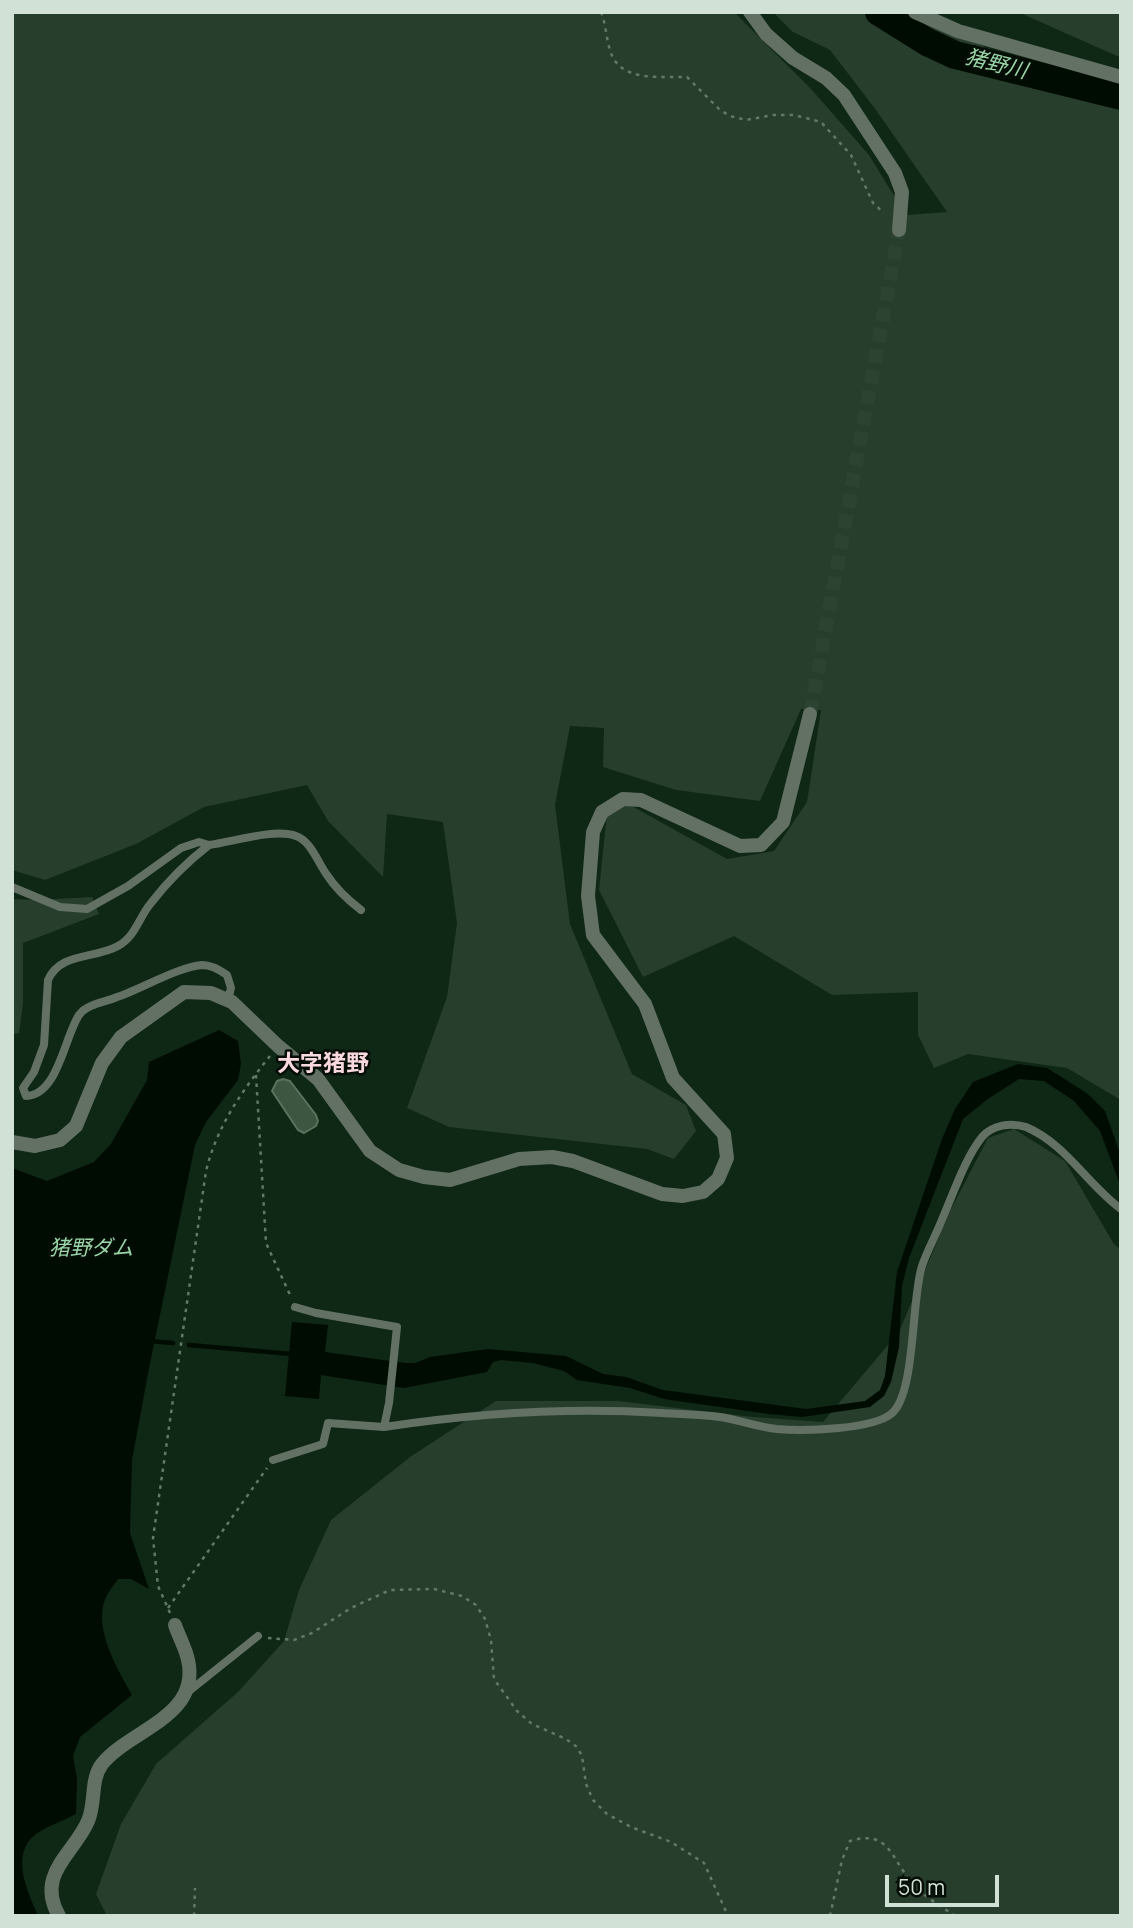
<!DOCTYPE html>
<meta charset="utf-8">
<style>
body{margin:0}
#map{position:relative;width:1133px;height:1928px;overflow:hidden;background:#0f2715;font-family:Manrope,sans-serif}
canvas{display:block}
.frame{position:absolute;inset:0;border:14px solid #d2e1d5;pointer-events:none}
.scale{position:absolute;left:885px;top:1875px;width:114px;height:32px;box-sizing:border-box;border:4px solid #d2e1d5;border-top:0;padding-left:9px;font-size:21px;line-height:24px;white-space:nowrap;color:#d2e1d5;-webkit-text-stroke:5px #040d06;paint-order:stroke}
</style>
<div id="map">
<canvas width="1133" height="1928"></canvas>
<div class="frame"></div>
<div class="scale">50 m</div>
</div>
<script>
const ctx = document.querySelector('canvas').getContext('2d');
ctx.lineJoin = 'round';
function fill(path, color) {
  ctx.fillStyle = color;
  ctx.fill(path, 'evenodd');
}
function trace(path, color, width, dash) {
  ctx.strokeStyle = color;
  ctx.lineWidth = width;
  ctx.lineCap = dash ? 'butt' : 'round';
  ctx.setLineDash(dash || []);
  ctx.stroke(path);
}
function label(font, color, halo, rows, align = 'center') {
  ctx.font = font + ' Manrope,"Noto Sans JP",sans-serif';
  ctx.lineWidth = 5;
  ctx.setLineDash([]);
  ctx.textBaseline = 'middle';
  ctx.strokeStyle = halo;
  ctx.fillStyle = color;
  for (const [text, x, y, turn = 0] of rows) {
    ctx.save();
    ctx.translate(x, y);
    ctx.rotate((+turn || 0) * Math.PI / 180);
    ctx.textAlign = isNaN(turn) ? turn : align;
    if (halo) ctx.strokeText(text, 0, 0);
    ctx.fillText(text, 0, 0);
    ctx.restore();
  }
}
fill(new Path2D(`
 M12,12H734L812,90L869,155L906,215L947,212L876,110L830,50L793,32L773,12H904L1090,92L1121,96V1100L1067,1068L968,1054L934,1068L918,1035V992L832,995L734,936L643,977L599,890L608,804L630,805L727,859L774,851L807,802L821,710L801,709L760,801L676,790L603,767L604,728L570,726L555,805L570,924L632,1074L686,1105L696,1131L674,1159L647,1149L449,1127L407,1108L447,997L457,923L443,822L387,814L383,877L328,821L307,785L204,807L136,844L45,880L12,870Z
 M1018,12H1121V57L1117,56Z
 M92,897L99,914L23,943V1004L19,1033L12,1035V899L37,900Z
 M1014,1129L1065,1161L1114,1244L1121,1250V1916H107L96,1894L121,1824L156,1764L239,1691L284,1641L299,1590L331,1520L410,1457L496,1401H618L753,1417L823,1422L899,1332L950,1211L988,1138Z`), '#273e2c');
fill(new Path2D(`
 M219,1030L238,1041L241,1064L238,1080L206,1122L195,1145L149,1368L132,1460L130,1533L149,1589L131,1579H118C114,1585 109,1591 106,1597C92,1627 118,1670 132,1695L80,1737L73,1756L77,1779L76,1814C63,1821 47,1826 36,1834C9,1854 28,1892 38,1916H12V1168L47,1181L94,1162L111,1144L147,1080L149,1062Z
 M1018,1064L1047,1068L1088,1094L1105,1111L1121,1156V1187L1100,1131L1074,1101L1044,1081L1019,1079L989,1098L963,1119L909,1258L902,1286L899,1347L891,1382L884,1396L870,1407L802,1417L769,1414L664,1399L630,1388L577,1380L564,1371L533,1363L501,1360L493,1362L487,1372L404,1388L321,1375L319,1399L285,1396L292,1322L328,1325L325,1352L405,1363H415L430,1357L488,1349L566,1356L603,1374L626,1377L663,1390L806,1409L865,1401L880,1390L885,1376L897,1272L942,1139L955,1109L973,1082Z`), '#000c01');
trace(new Path2D(`
 M150,1341L173,1343
 M189,1345L292,1354`), '#000c01', 4.5);
trace(new Path2D(`
 M879,12L927,42L955,55L1121,96`), '#000c01', 28);
const building = new Path2D(`
 M283,1079L290,1081L316,1115L318,1121L316,1126L304,1133L298,1130L272,1091L277,1081Z`);
fill(building, '#3c5641');
trace(building, '#59735e', 2);
trace(new Path2D(`
 M810,714L899,230`), '#2c4332', 14, [14, 7]);
trace(new Path2D(`
 M601,12C606,24 606,38 610,50C619,83 660,76 687,77L720,110L730,116L746,120L773,115H794L821,122L851,155L873,203L884,213
 M256,1075L266,1243L291,1297
 M168,1608L267,1468
 M170,1613L158,1586L153,1538L206,1171C217,1126 242,1091 270,1056
 M268,1638L294,1640L312,1633L351,1608L390,1590L434,1589L462,1596L476,1605L485,1619L491,1640L494,1679L517,1711L532,1724L566,1739L577,1747L582,1756L586,1784L593,1800L607,1814L631,1827L671,1842L704,1863L728,1916
 M194,1916L195,1888
 M830,1916L842,1860L850,1841C888,1829 891,1857 911,1882C922,1896 940,1905 955,1916`), '#647868', 2.5, [3.5, 5]);
trace(new Path2D(`
 M209,845C232,842 275,828 296,836C311,841 318,863 327,875C336,889 348,900 361,910
 M12,887L60,907L87,909L128,886L181,848L199,842L209,845C187,862 168,881 151,903C139,917 136,936 118,946C95,959 60,952 48,980L44,1045L34,1072L23,1088L26,1096C58,1095 64,1038 79,1015C82,1011 86,1008 91,1006C99,1002 108,1001 117,997C141,989 178,967 202,965C211,965 220,970 227,975L231,988L228,1000
 M295,1307L316,1313L397,1327L389,1403L384,1427C477,1413 568,1407 662,1413C681,1414 701,1414 720,1417C739,1420 758,1427 777,1429C803,1431 871,1430 891,1414C916,1395 911,1299 922,1266C927,1251 935,1237 941,1222C952,1197 965,1158 982,1137C992,1125 1011,1122 1026,1127C1066,1144 1087,1184 1121,1209
 M273,1460L323,1444L328,1423L384,1427
 M188,1692L258,1636`), '#627164', 8);
trace(new Path2D(`
 M750,12L766,34L793,58L826,78L844,95L895,173L902,192L899,230
 M915,12L958,31L1121,77
 M12,1142L35,1146L60,1140L76,1126L102,1063L121,1037L184,992L211,993L232,1002L278,1046L318,1079L370,1151L399,1170L424,1177L450,1180L519,1159L552,1157L573,1161L662,1194L683,1196L703,1192L718,1179L727,1158L724,1134L673,1078L645,1004L593,935L588,896L593,832L602,812L623,799L641,800L740,846L761,845L783,822L810,714
 M59,1916C35,1874 74,1854 88,1821C96,1803 90,1780 102,1764C129,1730 201,1717 188,1660C186,1649 179,1637 175,1625`), '#627164', 14);
label('italic 21px', '#9ad6a7', '#040d06', [
 ["猪野川",996,65,14],
 ["猪野ダム",91,1249]
]);
label('bold 23px', '#fad8e0', '#040d06', [
 ["大字猪野",323,1065]
]);
</script>
